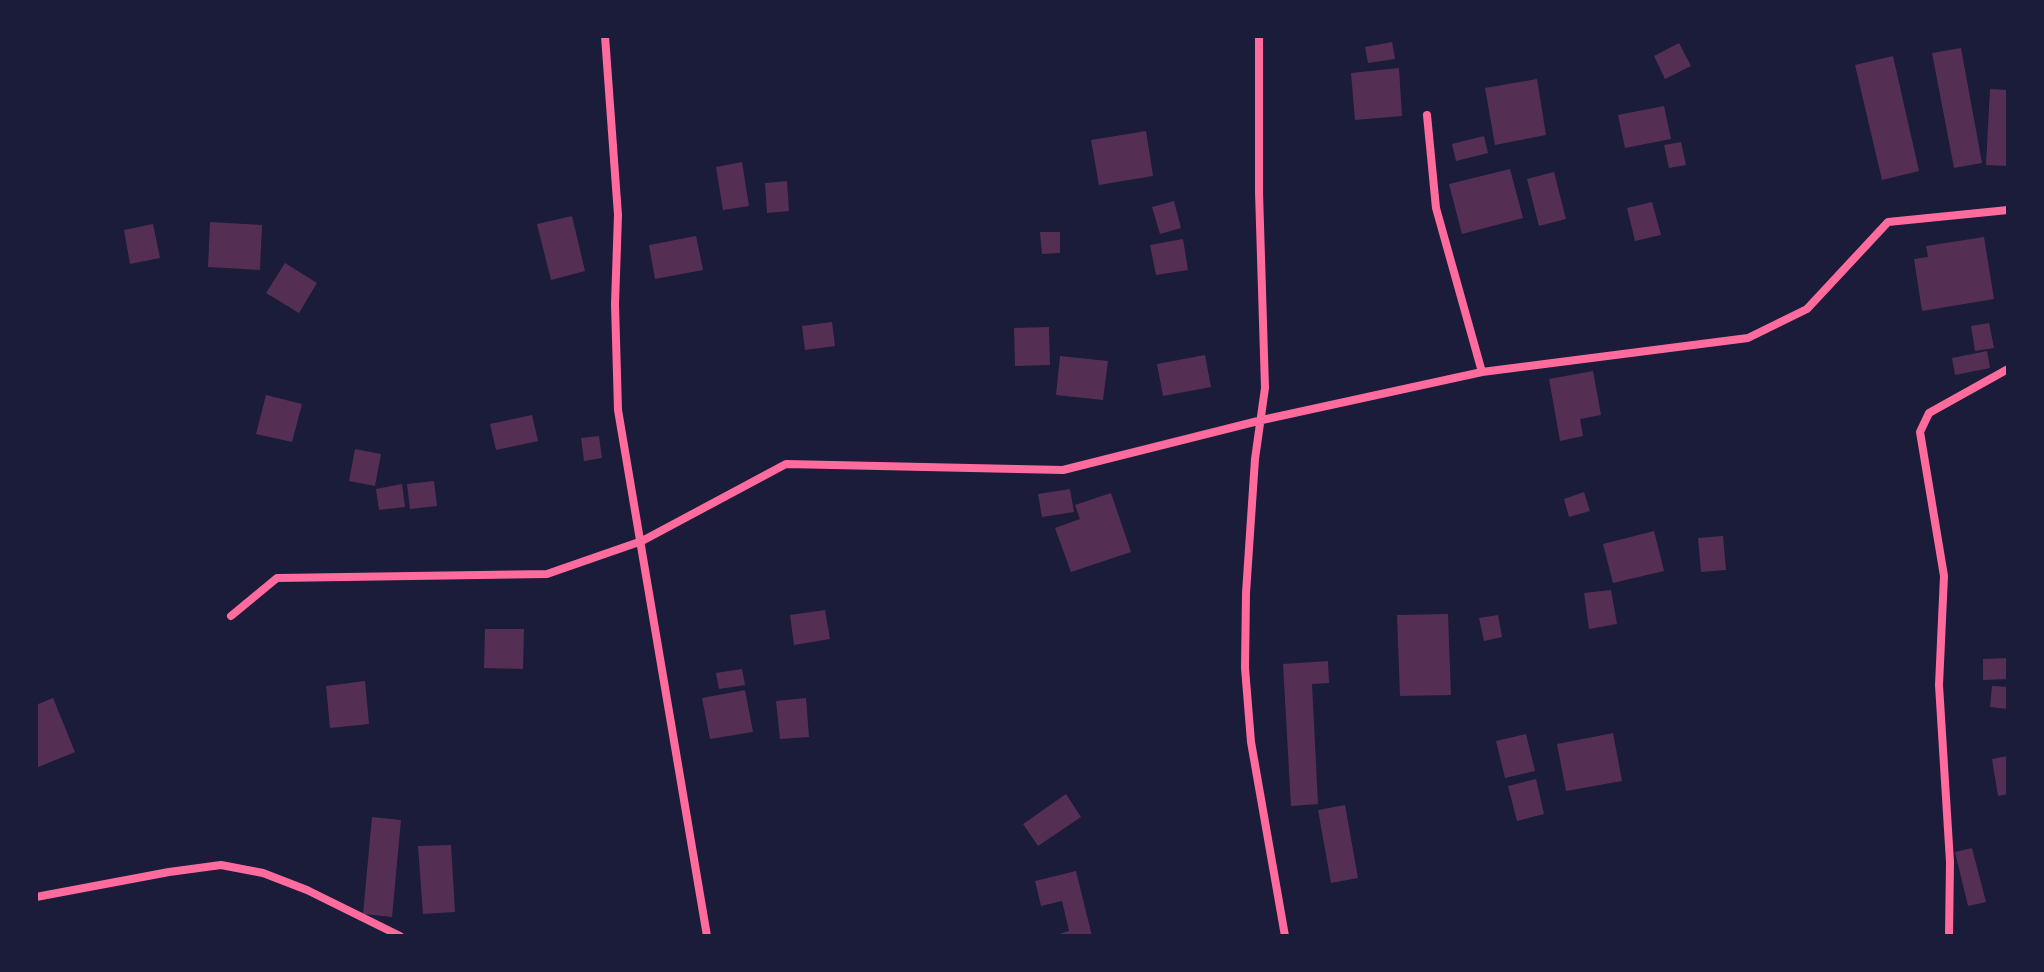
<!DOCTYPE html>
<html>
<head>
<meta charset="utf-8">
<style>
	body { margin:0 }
	#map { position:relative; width:2044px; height:972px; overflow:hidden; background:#1b1b3a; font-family:Manrope,sans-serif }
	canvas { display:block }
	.frame { position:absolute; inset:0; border:38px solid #1b1b3a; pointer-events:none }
</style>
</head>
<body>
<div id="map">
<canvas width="2044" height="972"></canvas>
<div class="frame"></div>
</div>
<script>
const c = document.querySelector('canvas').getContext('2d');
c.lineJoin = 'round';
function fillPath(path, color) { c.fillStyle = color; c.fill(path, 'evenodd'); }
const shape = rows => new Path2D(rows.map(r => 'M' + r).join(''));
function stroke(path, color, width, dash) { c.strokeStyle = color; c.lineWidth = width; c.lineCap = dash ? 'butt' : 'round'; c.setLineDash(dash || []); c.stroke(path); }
const building = shape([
	[1392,42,1395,59,1368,63,1365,47],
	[1679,43,1691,66,1665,79,1654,56],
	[1961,48,1982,163,1954,168,1932,53],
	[1893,56,1919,171,1882,180,1855,65],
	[1399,68,1402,116,1355,120,1351,73],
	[1537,79,1546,135,1495,145,1485,88],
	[1990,89,2008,90,2008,166,1986,165],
	[1664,106,1671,139,1625,148,1618,115],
	[1146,131,1153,176,1099,185,1091,140],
	[1484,136,1488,153,1456,161,1452,144],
	[1681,142,1686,165,1669,168,1664,145],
	[742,162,749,206,723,210,716,167],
	[1510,169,1523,218,1462,234,1449,184],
	[1554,172,1566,219,1539,226,1527,179],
	[787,181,789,211,767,213,765,183],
	[1174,201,1181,228,1160,234,1152,207],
	[1652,202,1661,235,1635,241,1627,208],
	[572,216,585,271,551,280,537,224],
	[210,222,262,225,260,270,208,267],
	[153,224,160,258,130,264,124,230],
	[1040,232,1060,232,1060,253,1042,254],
	[696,236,703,270,655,279,649,245],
	[1984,237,1994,299,1922,311,1914,259,1928,257,1926,246],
	[1183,239,1188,270,1156,275,1150,245],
	[285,263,317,283,299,313,266,293],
	[832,322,835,346,805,350,802,326],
	[1989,323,1994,348,1975,351,1971,326],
	[1049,327,1050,365,1015,366,1014,328],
	[1987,351,1990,368,1955,375,1952,358],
	[1205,355,1211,387,1163,396,1157,364],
	[1060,356,1108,361,1103,400,1056,395],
	[1593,371,1601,415,1580,419,1583,436,1560,441,1549,379],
	[266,395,302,404,292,442,256,434],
	[532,415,538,441,496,450,490,424],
	[599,436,602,458,584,461,581,438],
	[355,449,381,454,375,486,349,481],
	[434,481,437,506,410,509,407,484],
	[402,484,405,507,379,510,376,489],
	[1070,489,1074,512,1042,517,1038,494],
	[1584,492,1590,511,1569,517,1564,499],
	[1111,493,1131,552,1071,572,1055,528,1080,519,1075,505],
	[1654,531,1664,571,1613,583,1603,544],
	[1723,536,1726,570,1701,572,1698,538],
	[1611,590,1617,624,1589,629,1584,593],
	[825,610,830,639,794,645,790,615],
	[1448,614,1451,695,1400,696,1397,615],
	[1498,615,1502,637,1484,641,1479,618],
	[485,629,524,629,523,669,484,668],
	[2008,658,2008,679,1983,680,1983,659],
	[1328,661,1329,683,1312,684,1318,804,1291,806,1283,664],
	[742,669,745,685,719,689,716,673],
	[365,681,369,724,330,728,326,686],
	[1992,686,2008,687,2008,709,1990,707],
	[745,690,753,732,710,739,702,698],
	[53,698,75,752,36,768,36,705],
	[806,698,809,737,780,739,776,701],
	[1613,733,1622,781,1566,791,1557,744],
	[1526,734,1535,771,1505,778,1496,741],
	[2008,756,2008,794,1998,796,1992,759],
	[1536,779,1544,814,1517,821,1508,786],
	[1066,794,1081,817,1038,846,1023,824],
	[1345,805,1358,878,1331,883,1318,810],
	[372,817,401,820,392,917,363,914],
	[451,845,455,912,423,914,418,846],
	[1972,848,1986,902,1968,906,1955,852],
	[1076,871,1092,936,1053,936,1069,931,1062,901,1041,906,1035,881]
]);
const minor = shape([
	[605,36,618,215,615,304,618,410,707,936],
	[1259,36,1259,192,1265,388,1255,459,1246,593,1245,668,1251,742,1285,936],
	[1427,115,1436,208,1482,372],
	[231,616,277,578,547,574,642,541,786,464,1063,470,1262,420,1482,372,1748,338,1807,309,1888,222,2008,210],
	[36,897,169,872,221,865,263,873,307,890,400,936],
	[1949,936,1950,862,1939,685,1944,576,1920,432,1929,413,2008,369]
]);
fillPath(building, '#542f53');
stroke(minor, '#ff6b9d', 8);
</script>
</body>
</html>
